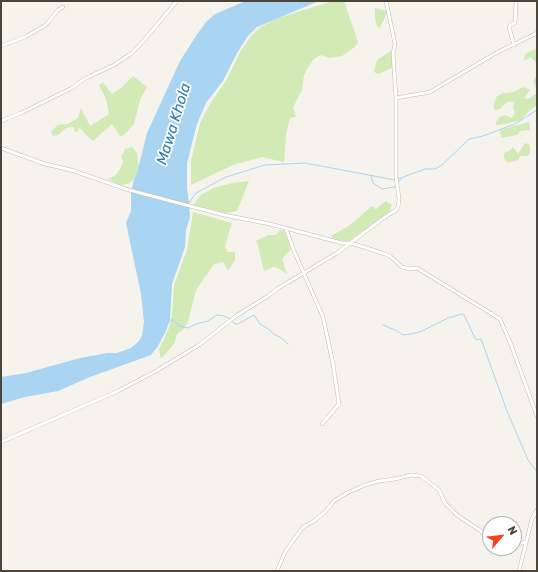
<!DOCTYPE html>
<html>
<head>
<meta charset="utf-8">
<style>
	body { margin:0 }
	#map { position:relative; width:538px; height:572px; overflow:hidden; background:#f6f3ec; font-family:Rubik,sans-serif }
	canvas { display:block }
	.frame { position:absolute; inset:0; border:2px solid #4b4439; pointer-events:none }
	.north { position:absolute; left:482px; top:516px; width:40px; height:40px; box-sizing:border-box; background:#fff; border:1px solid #b7b4b0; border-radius:50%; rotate:62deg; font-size:11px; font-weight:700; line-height:16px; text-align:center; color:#4b4439 }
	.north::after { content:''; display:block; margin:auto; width:14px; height:18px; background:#fc3f1d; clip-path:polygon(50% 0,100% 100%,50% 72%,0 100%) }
</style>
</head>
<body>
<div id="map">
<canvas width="538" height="572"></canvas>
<div class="frame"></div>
<div class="north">N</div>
</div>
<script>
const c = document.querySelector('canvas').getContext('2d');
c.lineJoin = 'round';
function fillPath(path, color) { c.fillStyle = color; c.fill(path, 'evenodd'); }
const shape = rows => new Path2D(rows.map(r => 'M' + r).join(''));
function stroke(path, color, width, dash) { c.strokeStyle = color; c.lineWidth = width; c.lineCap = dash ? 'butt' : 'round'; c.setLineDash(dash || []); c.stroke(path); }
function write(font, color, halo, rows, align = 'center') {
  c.font = font + ' Rubik,sans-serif'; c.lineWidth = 3.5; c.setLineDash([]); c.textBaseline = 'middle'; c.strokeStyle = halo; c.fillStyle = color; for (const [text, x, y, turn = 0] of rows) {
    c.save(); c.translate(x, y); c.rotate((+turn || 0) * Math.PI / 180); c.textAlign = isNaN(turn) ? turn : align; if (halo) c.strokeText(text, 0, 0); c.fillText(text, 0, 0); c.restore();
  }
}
const green = shape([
	[333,1,344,1,358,42,355,47,342,56,330,58,321,55,314,59,308,67,304,75,302,90,293,107,296,117,290,118,286,135,284,162,262,157,233,165,191,185,191,161,200,123,211,102,226,81,240,52,251,36,261,27,275,19],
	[375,8,388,11,380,28,377,27,375,17],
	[536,49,537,65,535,61,530,57,526,60,524,60,525,54],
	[391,51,393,54,394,67,378,74,374,72,377,60],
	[537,75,537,105,529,111,521,120,506,124,496,125,496,122,500,117,505,115,512,118,515,112,513,109,514,102,507,102,500,109,494,110,494,103,497,96,504,93,514,92,523,87,530,90,524,98,528,99,537,93,535,84,533,81],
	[133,76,147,87,140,100,134,124,124,135,120,136,112,124,93,141,87,136,83,131,79,128,78,132,75,132,73,127,66,128,58,135,53,136,51,131,58,125,68,124,78,118,81,108,90,126,109,114,106,99,99,85,103,82,112,94,122,87],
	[529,122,530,130,520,131,517,135,501,138,500,130],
	[525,143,530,145,530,153,527,156,520,156,518,160,507,163,504,158,504,153,509,151,513,147,518,154],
	[132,147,137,153,139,168,134,179,128,184,120,185,108,179,116,175,121,167,123,162,121,155,123,154,125,149],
	[249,181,237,211,226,213,193,205,201,195,213,188,233,183],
	[386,201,392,205,389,212,348,242,334,239,331,236,350,225,372,206,376,209],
	[193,212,232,223,225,246,228,252,235,252,235,260,228,271,223,262,214,264,196,290,188,322,184,329,177,334,174,344,161,359,159,349,169,328,172,316,174,285,187,250],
	[280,230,284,231,291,249,282,259,287,274,278,268,273,267,264,271,258,246,256,241,268,235,276,235]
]);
const water = shape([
	[246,1,319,1,257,27,248,36,237,53,223,81,206,103,197,124,187,163,187,188,189,203,190,217,186,230,185,247,172,284,170,320,165,333,158,346,151,355,90,377,58,391,25,397,1,404,1,377,26,373,80,358,107,353,117,353,131,348,138,342,142,336,144,322,141,294,126,223,131,211,131,193,134,179,137,173,147,133,180,61,196,36,206,22,215,14]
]);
const stream = shape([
	[371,176,373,183,382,189,394,187,395,186],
	[398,179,425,169,435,169,442,165,469,139,483,136,515,124,537,110],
	[398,183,402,178],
	[189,203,196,193,226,177,265,165,305,163,395,180],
	[170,320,173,320,179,326,188,328,196,324,208,321,217,315,224,316,230,319],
	[232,321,235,324,238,324,254,315,260,324,267,328,275,335,280,337,288,344],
	[383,325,397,331,403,335,411,334,422,331,448,318,462,314,464,315,475,338,476,340,481,339,507,411,528,460,537,472]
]);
const minor = shape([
	[514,45,509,27,510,25,515,23,516,1],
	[1,46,25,37,41,28,46,25,58,10,63,7],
	[396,98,430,92,496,53,537,33],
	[1,121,21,113,72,88,84,79,114,65,132,53,146,38,177,1],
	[1,148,45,164,71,170,129,190,224,215,270,224,342,243,351,243,385,254,390,256,402,267,410,269,417,268,500,319,510,342,537,416],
	[286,229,294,251,323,317,333,364,339,404,322,424],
	[1,442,118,391,156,371,199,345,236,316,268,296,277,289,337,253,385,217,396,210,398,207,399,199,396,176,396,98,393,54,395,44,386,1],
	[514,545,526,542],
	[494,548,495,548],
	[277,571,285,552,303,527,314,521,325,512,334,501,347,493,365,485,379,481,395,479,411,475,421,476,439,490,445,503,458,516,481,531,490,543],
	[519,571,532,519,537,510]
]);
const waterNames = [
	["Mawa Khola",174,124,-73]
];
fillPath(green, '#d2eab5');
fillPath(water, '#a9d4f2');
stroke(stream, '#a9d4f2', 1);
stroke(minor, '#c2bbae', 4);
stroke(minor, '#fff', 3);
write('italic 15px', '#2e7ab2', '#fff', waterNames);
</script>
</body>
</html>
